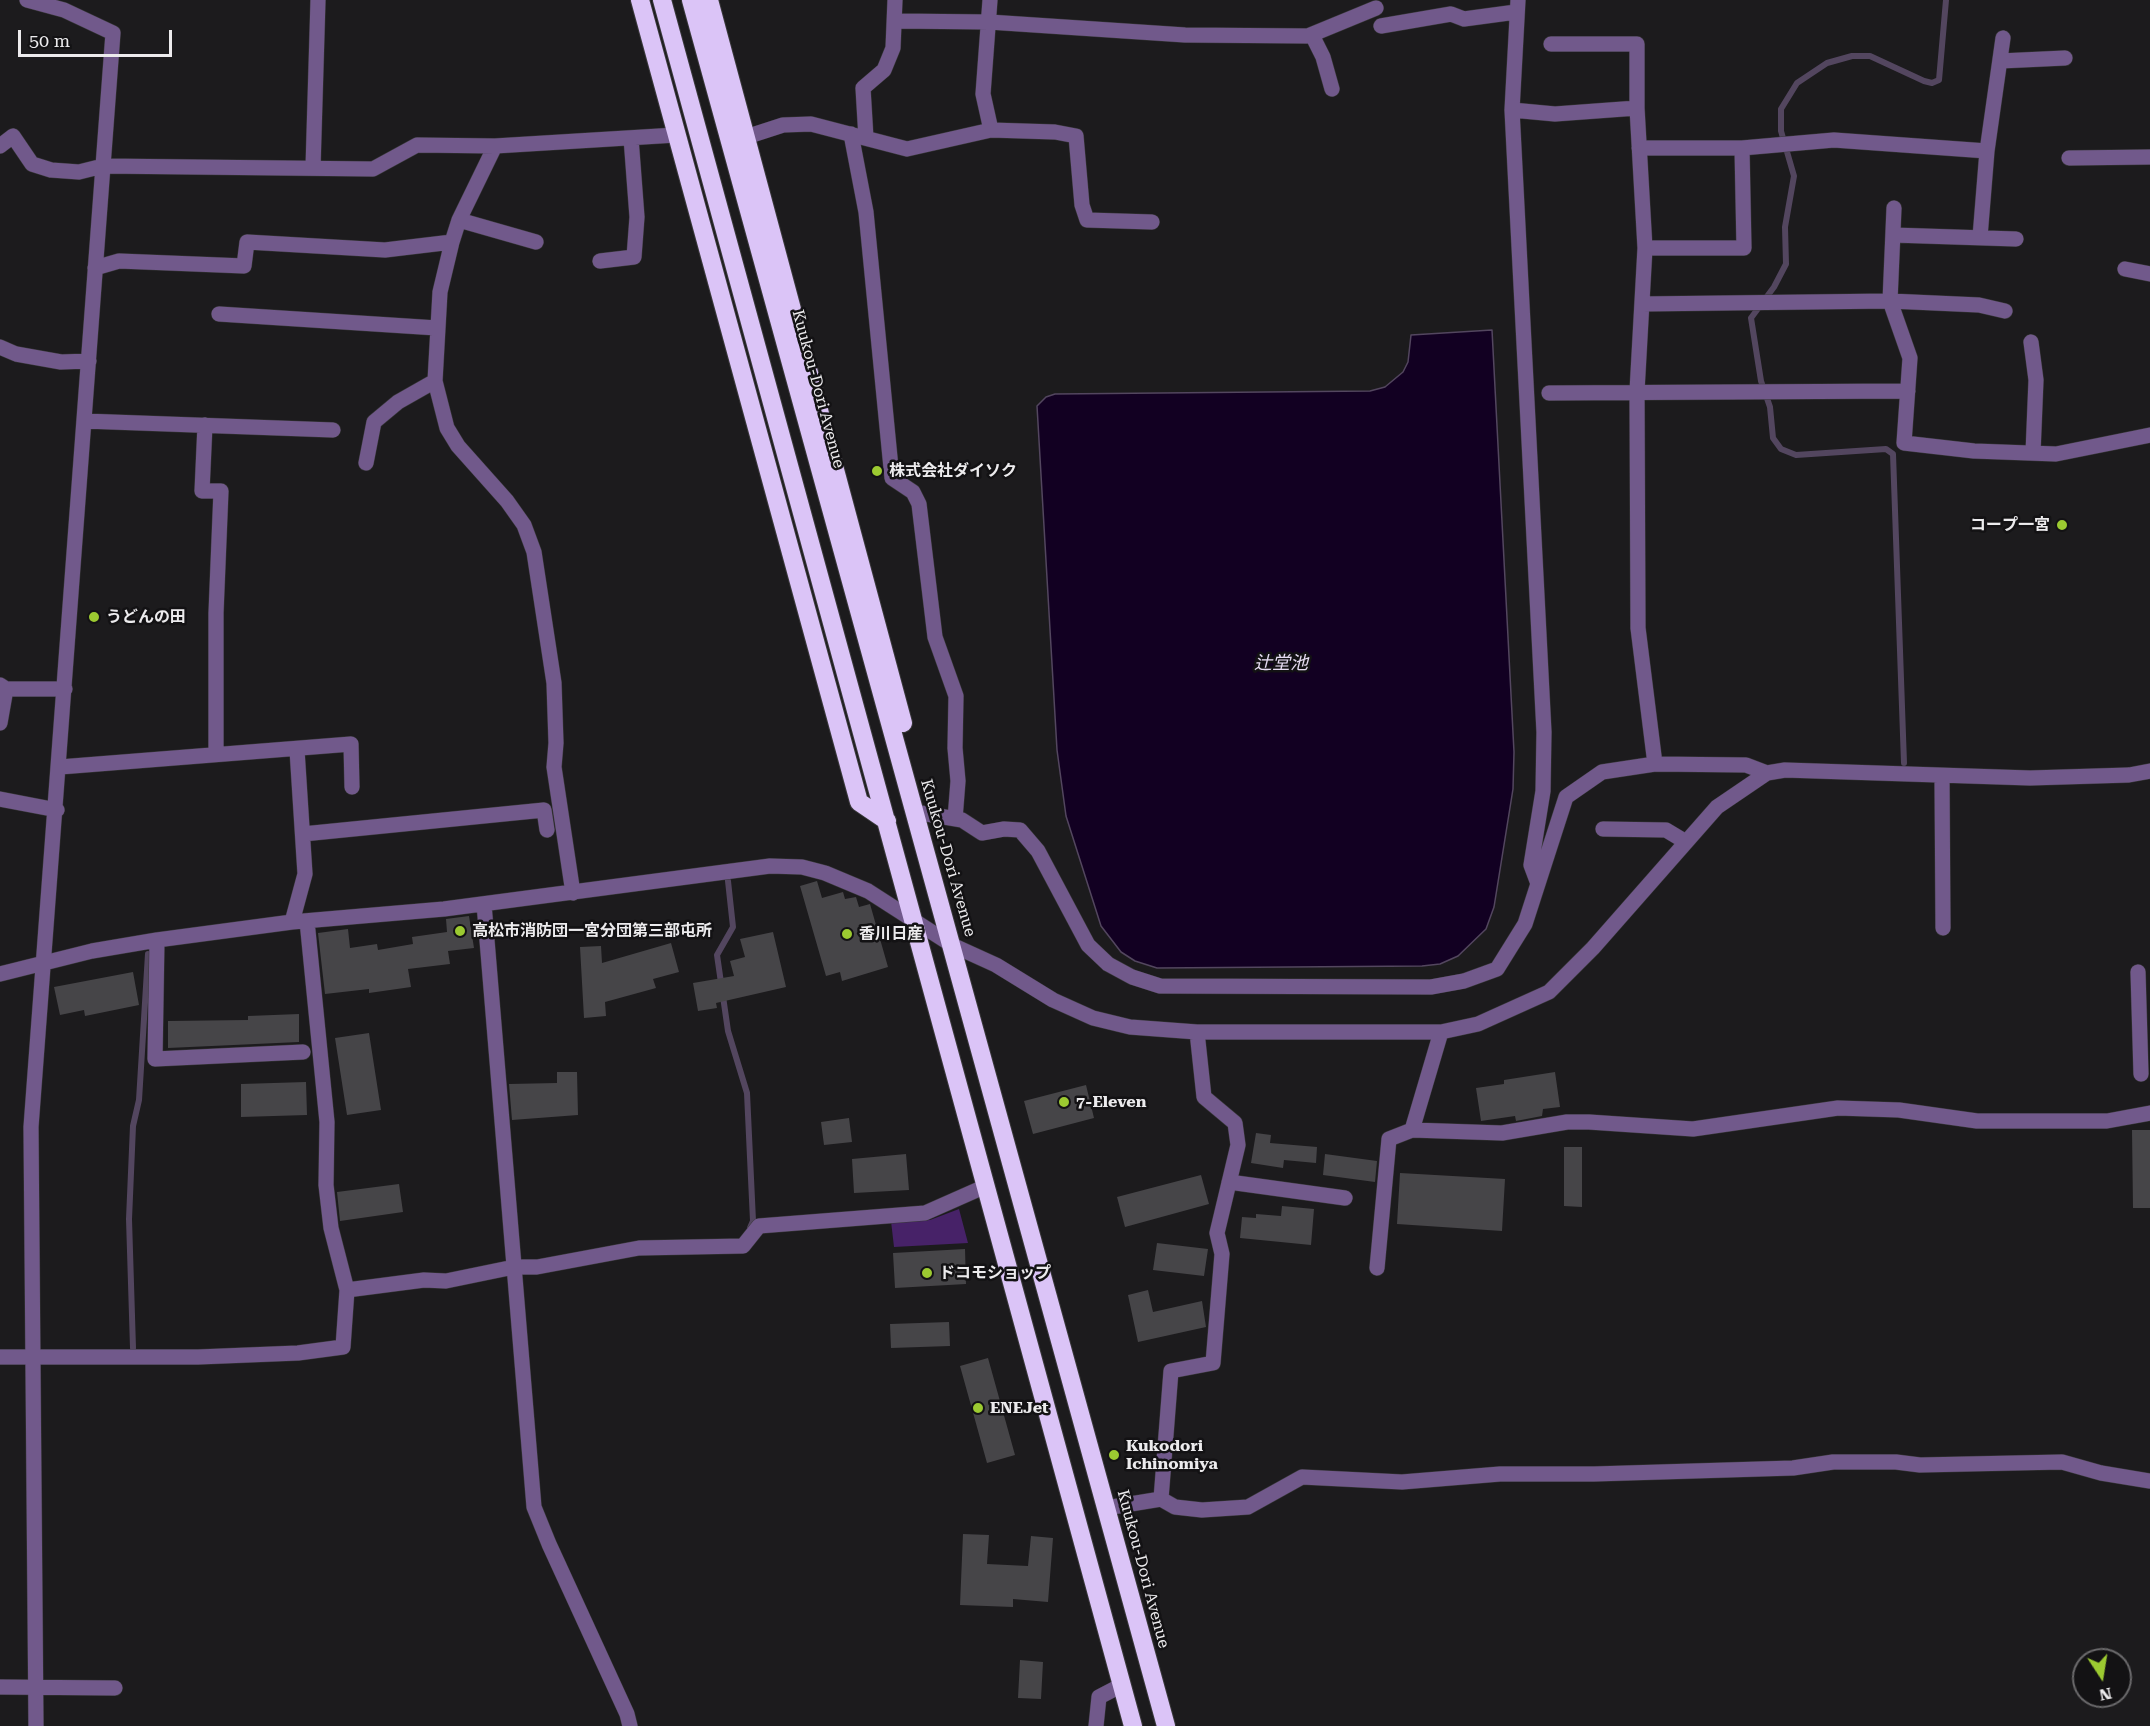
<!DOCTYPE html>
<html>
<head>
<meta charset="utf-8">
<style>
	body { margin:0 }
	#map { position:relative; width:2150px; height:1726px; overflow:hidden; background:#1c1b1d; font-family:"Roboto Serif",serif }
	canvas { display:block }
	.north { position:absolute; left:2072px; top:1648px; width:60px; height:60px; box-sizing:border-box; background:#131214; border:2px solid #6a696b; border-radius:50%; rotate:168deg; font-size:16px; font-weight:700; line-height:24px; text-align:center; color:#ecebed }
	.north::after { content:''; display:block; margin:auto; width:21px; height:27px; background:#9cca31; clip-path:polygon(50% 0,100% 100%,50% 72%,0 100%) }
	.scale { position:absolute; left:18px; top:30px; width:154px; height:27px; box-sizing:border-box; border:3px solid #ecebed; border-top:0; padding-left:8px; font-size:18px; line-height:21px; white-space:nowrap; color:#ecebed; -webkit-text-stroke:4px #131214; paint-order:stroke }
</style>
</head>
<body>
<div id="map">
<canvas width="2150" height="1726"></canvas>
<div class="north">N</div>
<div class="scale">50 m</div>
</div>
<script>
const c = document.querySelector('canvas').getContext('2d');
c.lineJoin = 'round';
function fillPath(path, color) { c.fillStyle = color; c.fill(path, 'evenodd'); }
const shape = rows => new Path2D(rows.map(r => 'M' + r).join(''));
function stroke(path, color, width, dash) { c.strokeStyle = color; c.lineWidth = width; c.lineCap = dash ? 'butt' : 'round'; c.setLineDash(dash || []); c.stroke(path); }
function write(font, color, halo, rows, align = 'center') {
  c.font = font + ' "Roboto Serif","Noto Sans JP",serif'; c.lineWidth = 5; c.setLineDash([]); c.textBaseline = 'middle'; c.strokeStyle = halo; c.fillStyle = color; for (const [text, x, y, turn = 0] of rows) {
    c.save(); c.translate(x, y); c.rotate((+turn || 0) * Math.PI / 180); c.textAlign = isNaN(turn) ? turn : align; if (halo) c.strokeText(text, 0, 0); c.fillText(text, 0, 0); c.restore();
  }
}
const green = shape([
	[959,1209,968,1243,894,1247,891,1221,930,1220]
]);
const water = shape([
	[1492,330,1514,752,1513,789,1494,907,1486,929,1458,956,1440,964,1422,966,1157,968,1135,961,1121,952,1101,926,1066,816,1057,750,1037,406,1046,397,1055,394,1370,391,1385,387,1403,372,1408,362,1411,335,1492,330]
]);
const stream = shape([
	[1904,763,1893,454,1886,449,1796,455,1781,449,1773,438,1770,407,1761,381,1751,318,1774,287,1786,264,1785,227,1794,176,1781,131,1781,109,1797,83,1827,63,1852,56,1870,56,1924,81,1932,83,1939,80,1946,0],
	[728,881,733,927,717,955,728,1031,747,1093,753,1221,750,1228],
	[133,1348,129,1219,133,1126,139,1100,148,954]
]);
const building = shape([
	[817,881,822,898,843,892,845,899,856,897,859,907,870,904,888,967,842,981,840,972,826,976,800,886],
	[469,916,474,948,448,951,450,964,408,969,411,987,369,993,369,989,325,994,318,933,348,929,350,948,377,944,378,950,413,944,412,937,447,932,446,919],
	[773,932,786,987,716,1003,717,1008,698,1011,693,983,734,976,730,961,745,957,740,939],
	[671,943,679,972,653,979,656,988,605,1002,606,1016,584,1018,580,947,601,946,602,963],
	[133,972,139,1005,85,1016,84,1010,60,1015,54,987],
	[299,1014,299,1042,168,1048,168,1021,248,1020,248,1016],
	[369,1033,381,1110,347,1115,335,1038],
	[557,1072,577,1072,578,1115,512,1120,509,1084,557,1083],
	[1555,1072,1560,1107,1543,1109,1542,1116,1516,1121,1515,1116,1481,1121,1476,1088,1504,1084,1504,1080],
	[306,1082,307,1115,241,1117,241,1084],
	[1086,1085,1094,1118,1033,1134,1024,1101],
	[849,1118,852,1142,824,1145,821,1122],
	[2132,1130,2150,1130,2150,1208,2133,1208],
	[1256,1133,1271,1135,1270,1143,1317,1147,1316,1163,1284,1160,1283,1168,1251,1163],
	[1564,1147,1582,1147,1582,1207,1564,1206],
	[906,1154,909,1190,854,1193,852,1159],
	[1325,1154,1377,1161,1375,1182,1323,1175],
	[1400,1173,1505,1179,1502,1231,1397,1224],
	[1201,1175,1209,1204,1125,1227,1117,1197],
	[399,1184,403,1212,340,1221,337,1192],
	[1282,1206,1314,1209,1311,1245,1240,1238,1242,1217,1256,1218,1256,1214,1281,1216],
	[1157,1243,1208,1249,1204,1276,1153,1270],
	[965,1249,966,1284,895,1288,893,1253],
	[1148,1290,1153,1312,1202,1301,1206,1327,1138,1342,1128,1295],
	[949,1322,950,1346,891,1348,890,1324],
	[988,1358,1015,1455,987,1463,960,1366],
	[963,1534,989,1535,987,1564,1028,1566,1031,1536,1053,1538,1048,1602,1013,1599,1013,1607,960,1605],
	[1020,1660,1043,1662,1041,1699,1018,1698]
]);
const minor = shape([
	[990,0,983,94,991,130],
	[1518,0,1512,110,1544,732,1543,791,1531,865,1537,881],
	[896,21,989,22,1185,35,1308,36,1376,8],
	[1381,26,1451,14,1464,19,1516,12],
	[1312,35,1323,57,1332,89],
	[1551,44,1637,44,1637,108,1645,248,1637,391,1638,628,1655,764],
	[2000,61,2065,58],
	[1512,110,1555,114,1637,108],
	[851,134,866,212,892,478,913,492,919,504,935,637,956,696,955,748,958,781,955,819],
	[746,137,783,125,811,124,907,149,991,130,1055,132,1076,136,1082,205,1087,220,1152,222],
	[866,138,863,88,884,70,893,48,895,0],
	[0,146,13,136,32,164,51,170,79,172,103,166,113,33,64,10,27,0],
	[495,146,459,220,452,242,440,292,435,381,447,428,458,446,507,501,524,525,534,552,554,683,556,743,554,767,573,893],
	[1639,148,1742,148,1834,140,1987,151],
	[2069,158,2150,157],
	[313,168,318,0],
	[1894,208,1890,301,1910,358,1904,443,1974,451,2056,454,2150,435],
	[459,220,536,242],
	[1893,235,2016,239],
	[1980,237,1987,151,2003,38],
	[1645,248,1744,248,1742,148],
	[600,261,634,257,637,217,631,138],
	[95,268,119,261,244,266,247,242,385,250,452,242],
	[2125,269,2150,274],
	[1642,304,1890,301,1979,305,2005,311],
	[219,314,437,328],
	[2031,342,2036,380,2033,453],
	[0,347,16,354,61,362,89,361],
	[1549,393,1908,391],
	[84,421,333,430],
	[205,425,202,491,221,491,216,613,216,754],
	[366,463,374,422,398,402,435,381],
	[0,685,6,689,0,723],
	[6,689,65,689],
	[60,767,351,744,352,787],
	[1942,777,1943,928],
	[0,799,57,810],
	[915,812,962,820,982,833,1004,829,1020,830,1038,851,1088,945,1108,964,1132,977,1160,986,1431,987,1464,981,1497,969,1525,924,1566,797,1602,772,1655,764,1746,765,1767,773],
	[1603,829,1666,830,1686,842],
	[303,834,544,810,547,830],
	[484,904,534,1507,549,1544,627,1714,630,1726],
	[292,922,305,874,297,750],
	[157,940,155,1059,303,1052],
	[2138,972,2141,1074],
	[0,974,92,951,157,940,292,922,444,909,770,866,802,867,825,873,868,891,952,945,996,965,1053,1000,1093,1018,1130,1027,1197,1032,1441,1032,1478,1024,1549,992,1593,948,1717,807,1767,773,1785,770,2030,778,2129,775,2150,771],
	[1412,1130,1441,1032],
	[1229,1182,1345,1198],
	[1377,1268,1389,1139,1412,1130,1502,1133,1567,1122,1589,1122,1693,1129,1838,1108,1899,1110,1977,1121,2107,1121,2150,1113],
	[347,1290,424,1280,446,1281,514,1267,537,1267,639,1248,743,1246,759,1226,925,1213,986,1186],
	[0,1357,198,1357,298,1353,343,1347,347,1290,331,1228,326,1185,327,1122,307,921],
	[1161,1499,1175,1507,1202,1510,1248,1507,1302,1477,1402,1482,1500,1474,1594,1474,1793,1468,1833,1462,1896,1462,1920,1465,2062,1462,2101,1473,2150,1481],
	[1106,1508,1161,1499,1171,1371,1213,1363,1222,1254,1217,1233,1238,1145,1235,1123,1204,1097,1197,1032],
	[0,1687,115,1688],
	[36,1726,31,1127,103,166,373,169,417,145,495,146,676,135],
	[1096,1726,1099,1697,1122,1685]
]);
const highway = shape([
	[640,0,859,802,887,821],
	[662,0,1133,1726],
	[691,0,1166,1726],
	[709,0,903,723]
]);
const markers = [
	[877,471,6,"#9cca31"],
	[2062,525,6,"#9cca31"],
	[94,617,6,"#9cca31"],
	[460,931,6,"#9cca31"],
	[847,934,6,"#9cca31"],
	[1064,1102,6,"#9cca31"],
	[927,1273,6,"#9cca31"],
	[978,1408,6,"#9cca31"],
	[1114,1455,6,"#9cca31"]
];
const streetNames = [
	["Kuukou-Dori Avenue",818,389,75],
	["Kuukou-Dori Avenue",948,858,74],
	["Kuukou-Dori Avenue",1143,1569,75]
];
const poiNames = [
	["株式会社ダイソク",889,471],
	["コープ一宮",2050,525,"right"],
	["うどんの田",106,617],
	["高松市消防団一宮分団第三部屯所",472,931],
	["香川日産",859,934],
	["7-Eleven",1076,1102],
	["ドコモショップ",939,1273],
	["ENEJet",990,1408],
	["Kukodori",1126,1446],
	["Ichinomiya",1126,1464]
];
const waterNames = [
	["辻堂池",1281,664]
];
fillPath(green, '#472268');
fillPath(water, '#120022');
stroke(water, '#53465f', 1.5);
stroke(stream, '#53465f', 6);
fillPath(building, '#464548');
stroke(minor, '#39383a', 16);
stroke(highway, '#39383a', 20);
stroke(minor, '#71598b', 15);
stroke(highway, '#dbc4f7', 18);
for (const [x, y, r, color] of markers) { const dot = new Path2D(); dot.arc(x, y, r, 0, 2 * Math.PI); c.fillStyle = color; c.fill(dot); stroke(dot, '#131214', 2); }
write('16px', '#ecebed', '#131214', streetNames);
write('bold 16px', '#ecebed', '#131214', poiNames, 'left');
write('italic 18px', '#e6dcf2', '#131214', waterNames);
</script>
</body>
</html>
